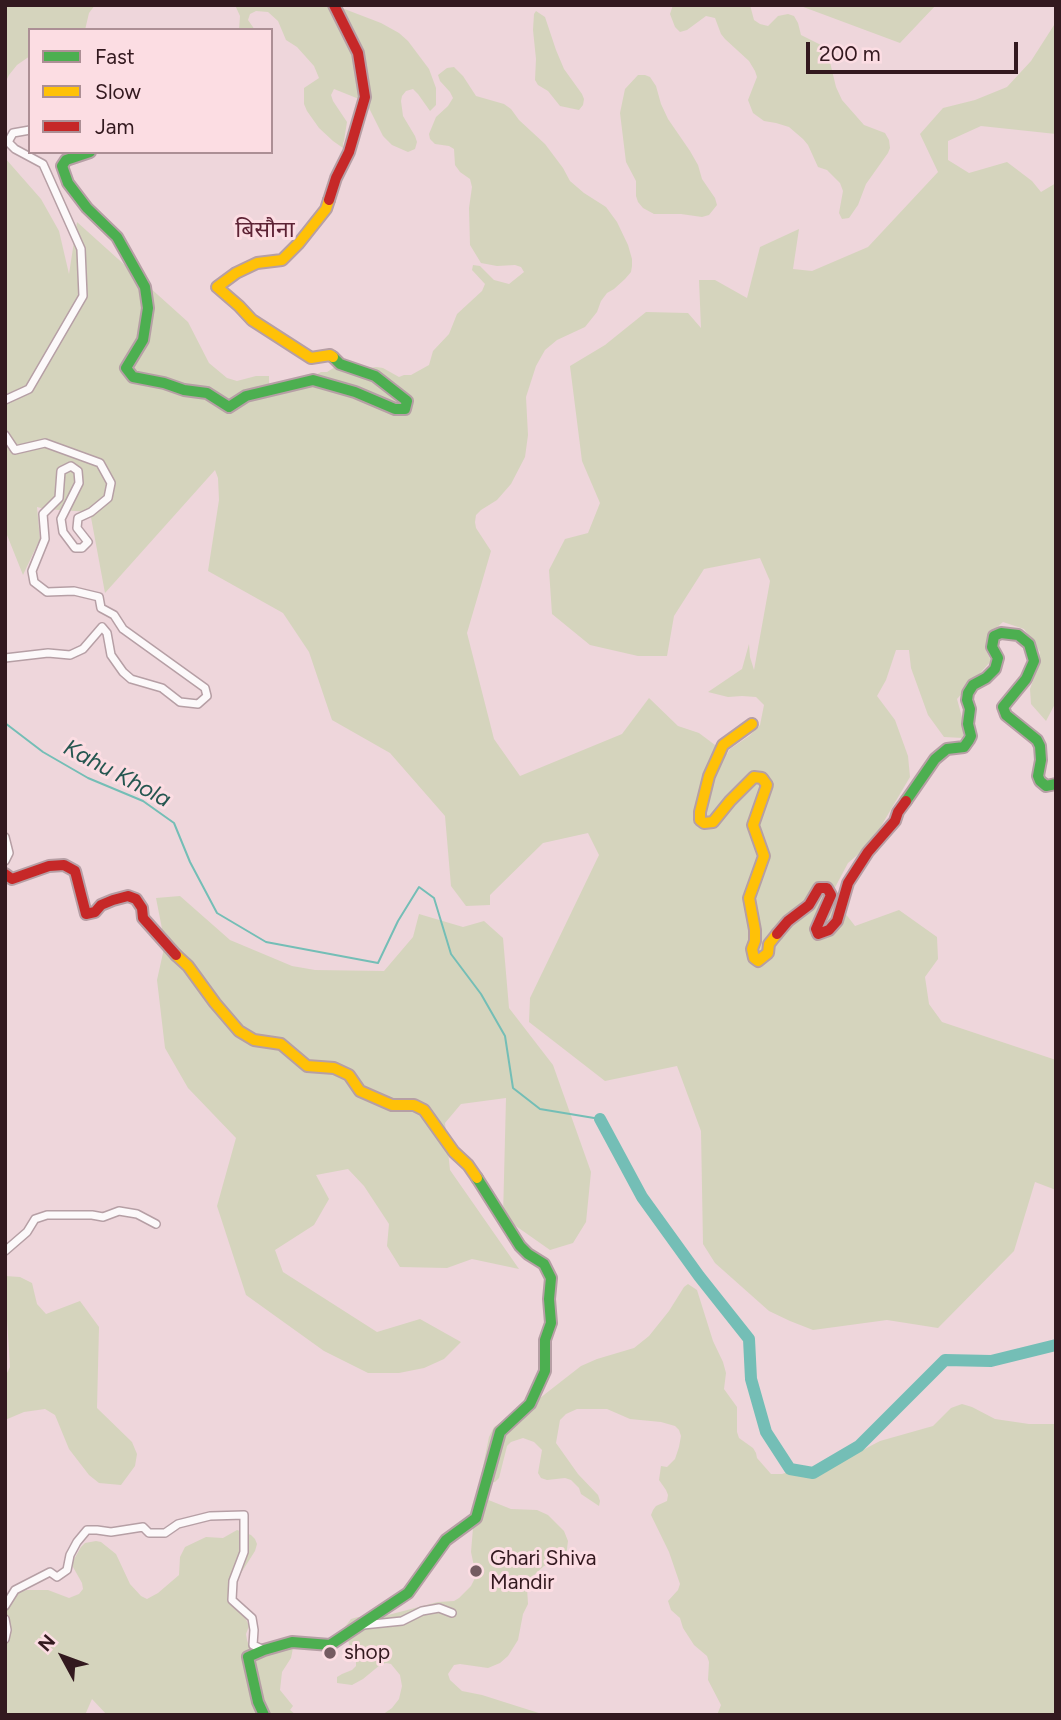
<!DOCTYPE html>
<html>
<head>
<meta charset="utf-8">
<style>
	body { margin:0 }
	#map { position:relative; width:1061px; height:1720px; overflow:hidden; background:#eed6db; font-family:Figtree,sans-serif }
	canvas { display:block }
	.frame { position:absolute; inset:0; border:7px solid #33191f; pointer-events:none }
	.legend { position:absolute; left:28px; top:28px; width:245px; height:126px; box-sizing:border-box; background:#fcdde3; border:2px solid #ac8f95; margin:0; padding:9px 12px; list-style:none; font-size:21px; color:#33191f }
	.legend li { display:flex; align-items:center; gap:14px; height:35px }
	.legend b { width:35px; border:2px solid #ac8f95 }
	.north { position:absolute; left:28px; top:1622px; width:70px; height:70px; -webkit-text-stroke:5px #fcdde3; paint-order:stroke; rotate:311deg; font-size:19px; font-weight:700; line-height:28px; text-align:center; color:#33191f }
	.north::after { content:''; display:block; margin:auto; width:24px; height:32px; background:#33191f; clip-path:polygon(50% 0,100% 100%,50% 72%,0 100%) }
	.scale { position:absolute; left:806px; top:42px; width:212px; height:32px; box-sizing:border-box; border:4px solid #33191f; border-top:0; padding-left:9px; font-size:21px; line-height:24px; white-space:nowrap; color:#33191f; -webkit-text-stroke:5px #fcdde3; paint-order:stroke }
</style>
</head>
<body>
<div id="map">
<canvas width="1061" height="1720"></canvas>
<div class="frame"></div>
<ul class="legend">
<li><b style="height:9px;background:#4caf50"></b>Fast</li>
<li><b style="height:9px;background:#ffc107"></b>Slow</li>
<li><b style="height:9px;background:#c62828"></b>Jam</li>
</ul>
<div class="north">N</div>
<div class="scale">200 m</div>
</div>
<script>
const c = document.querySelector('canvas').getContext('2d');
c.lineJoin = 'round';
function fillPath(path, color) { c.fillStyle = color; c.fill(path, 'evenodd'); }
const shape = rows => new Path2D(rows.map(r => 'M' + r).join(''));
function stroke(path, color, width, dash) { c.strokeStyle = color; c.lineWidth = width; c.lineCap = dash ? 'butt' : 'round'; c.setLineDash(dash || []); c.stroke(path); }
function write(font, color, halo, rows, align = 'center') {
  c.font = font + ' Figtree,"Noto Sans Devanagari",sans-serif'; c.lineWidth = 6; c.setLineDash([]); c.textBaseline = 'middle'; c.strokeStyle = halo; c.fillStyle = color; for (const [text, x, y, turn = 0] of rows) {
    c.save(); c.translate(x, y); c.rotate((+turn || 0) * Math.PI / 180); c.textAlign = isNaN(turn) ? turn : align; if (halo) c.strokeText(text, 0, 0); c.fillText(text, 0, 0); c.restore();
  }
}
const green = shape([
	[5,5,95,5,89,13,85,30,30,30,30,56,17,65,9,75,5,83],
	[235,5,334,5,381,23,399,33,408,41,429,69,436,88,436,105,430,111,418,94,413,89,406,91,402,96,401,101,403,116,415,136,417,142,415,149,408,152,392,145,383,136,369,108,364,103,359,99,334,89,331,95,333,101,347,122,344,141,343,143,343,148,333,141,319,128,307,111,304,104,304,88,319,78,314,66,297,47,286,40,278,21,268,12,256,11,250,14,248,20,255,30,239,30,240,16],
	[673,5,750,5,754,20,760,24,768,26,778,16,788,14,794,16,798,23,801,35,821,45,829,58,836,87,842,100,864,125,885,133,889,140,890,148,888,153,866,184,858,205,849,218,842,219,839,213,843,191,840,183,827,170,818,167,808,145,803,139,789,127,776,123,764,121,753,113,748,100,757,77,755,71,749,61,725,39,721,34,715,18,706,16,687,30,680,32,675,27,670,14],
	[798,5,936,5,900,43],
	[536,11,545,17,556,50,564,69,582,94,584,99,583,105,579,110,560,106,548,91,538,85,535,80,536,59,533,30,534,14],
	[1056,22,1056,134,981,126,948,141,948,160,969,173,1007,162,1032,181,1041,192,1056,183,1056,702,1046,721,1031,704,1030,689,1037,669,1040,652,1024,629,1003,622,990,633,986,650,991,661,957,699,963,721,963,738,944,737,928,715,911,668,909,650,896,650,886,680,877,696,895,720,908,756,910,777,880,828,862,851,848,863,831,895,855,926,899,910,937,937,938,959,925,977,929,1004,942,1022,1056,1060,1056,1190,1035,1182,1014,1251,938,1328,887,1320,813,1330,790,1321,769,1311,715,1263,703,1244,701,1131,677,1066,605,1081,529,1022,530,998,599,855,588,833,543,843,490,895,490,905,466,906,451,886,445,816,390,753,332,720,309,652,283,613,208,571,219,500,218,478,215,470,105,593,90,512,45,509,37,507,40,539,23,575,5,530,5,158,41,199,59,231,69,274,77,222,188,322,209,363,227,378,237,381,256,376,269,376,269,388,310,378,321,372,327,372,340,364,365,373,369,368,376,367,383,368,399,377,404,375,411,375,429,365,433,351,449,334,457,314,482,291,485,284,472,270,473,265,480,266,494,280,509,284,524,272,521,267,515,265,497,266,481,263,470,245,469,208,472,187,470,179,460,172,455,165,454,149,449,146,435,144,430,139,429,134,436,117,448,106,453,98,450,92,440,81,438,75,447,68,454,67,463,76,476,96,504,104,511,109,519,120,545,144,563,168,570,181,584,193,606,207,617,222,628,245,632,259,632,266,631,272,625,279,614,289,607,293,601,301,597,312,585,327,557,340,545,350,536,366,526,397,528,435,525,457,511,484,497,500,481,510,476,515,475,522,476,528,491,551,467,633,494,739,520,776,622,734,649,698,678,726,699,733,727,754,730,749,749,736,760,725,764,705,756,697,742,696,728,697,708,692,742,669,749,644,750,657,754,670,770,581,760,558,704,569,674,616,667,656,638,656,590,645,552,614,549,570,565,539,588,533,600,503,582,461,570,366,605,345,646,312,688,313,701,328,699,280,715,280,747,298,760,247,799,229,793,269,812,271,868,247,938,172,920,134,943,108,975,100,1007,87,1031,61],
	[638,75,645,75,650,77,656,86,661,104,668,119,690,151,698,165,702,179,715,198,717,205,709,215,702,217,681,214,654,214,643,208,638,202,636,196,636,181,626,162,620,113,625,89],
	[180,896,230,940,292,966,315,970,384,971,413,937,419,914,463,927,484,921,503,938,509,1008,553,1065,591,1172,586,1222,573,1243,550,1250,503,1217,506,1098,461,1104,445,1123,450,1170,519,1269,472,1259,447,1268,400,1267,387,1246,389,1224,364,1186,348,1169,316,1175,329,1199,314,1225,275,1250,283,1272,377,1332,420,1319,461,1342,444,1359,424,1368,399,1373,368,1373,324,1351,246,1295,217,1206,236,1138,188,1088,165,1048,157,980,165,944,156,898],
	[5,1276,20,1277,32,1283,37,1304,46,1314,80,1301,99,1327,97,1408,132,1442,137,1454,135,1466,121,1485,99,1483,89,1475,69,1449,55,1415,45,1409,24,1412,5,1420,5,1377,10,1367,7,1319,5,1313],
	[688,1284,697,1290,713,1341,723,1362,726,1373,724,1389,737,1407,737,1432,739,1438,753,1448,756,1453,757,1458,771,1474,782,1474,797,1469,813,1469,838,1463,880,1441,933,1426,951,1408,962,1404,972,1407,995,1419,1029,1424,1056,1424,1056,1715,717,1715,721,1705,708,1680,709,1662,707,1656,694,1645,683,1628,680,1618,671,1610,668,1601,678,1590,680,1584,669,1552,651,1515,653,1510,656,1506,667,1501,668,1495,666,1490,659,1480,661,1466,667,1467,675,1459,679,1447,681,1436,679,1430,675,1426,661,1422,630,1419,607,1409,577,1409,566,1414,560,1420,556,1443,578,1474,598,1495,600,1501,599,1506,581,1494,579,1488,571,1480,565,1478,547,1480,541,1478,538,1473,542,1450,534,1442,523,1438,511,1442,507,1446,499,1478,495,1482,489,1483,483,1480,481,1476,489,1437,494,1427,540,1398,581,1366,597,1359,634,1348,649,1336,669,1311,684,1287],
	[486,1499,511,1509,537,1510,548,1515,564,1531,568,1541,566,1557,544,1566,533,1576,527,1588,528,1604,523,1614,518,1640,508,1656,500,1663,488,1668,460,1664,454,1665,448,1674,450,1680,462,1691,482,1695,545,1715,382,1715,392,1708,399,1699,402,1686,400,1675,391,1664,386,1663,380,1665,363,1679,352,1685,337,1683,337,1677,342,1674,352,1670,356,1666,356,1660,351,1650,344,1628,351,1619,358,1617,388,1615,438,1602,454,1601,459,1598,471,1586,476,1576,471,1552,475,1504],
	[237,1530,251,1535,255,1539,257,1544,255,1551,236,1581,233,1592,236,1607,244,1615,249,1626,246,1634,247,1640,249,1646,256,1650,288,1646,293,1648,291,1658,282,1672,280,1690,293,1706,290,1710,296,1715,107,1715,92,1699,85,1715,5,1715,5,1595,27,1590,48,1590,69,1598,79,1594,83,1589,82,1583,73,1567,73,1561,81,1547,85,1543,96,1541,101,1542,116,1554,130,1584,141,1596,147,1599,158,1593,179,1575,180,1557,185,1547,206,1537,223,1538]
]);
const stream = shape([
	[5,723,43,752,88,778,143,801,174,823,190,862,217,913,266,942,378,963,398,921,419,887,434,898,451,954,481,994,505,1036,513,1088,540,1109,600,1119]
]);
const river = shape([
	[600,1119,642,1197,699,1276,749,1339,751,1379,766,1432,790,1469,813,1473,859,1446,945,1360,991,1361,1056,1345]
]);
const street = shape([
	[5,400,29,389,83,296,81,249,43,164,15,149,8,142,13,133,30,130],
	[5,435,15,450,45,443,100,463,111,483,108,498,91,512,78,518,77,528,88,542,82,548,75,548,63,532,61,519,79,483,78,471,71,466,61,471,59,498,43,514,45,539,32,571,34,582,47,592,74,591,99,597,101,608,114,615,123,629,205,688,207,696,198,704,180,702,162,688,131,679,123,672,111,655,107,633,102,627,83,649,70,655,48,653,5,658],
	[5,837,9,853,5,861],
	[5,1251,27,1232,35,1219,47,1215,92,1215,103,1217,119,1211,137,1214,156,1224],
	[5,1606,15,1590,50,1572,57,1577,67,1570,70,1555,77,1542,87,1530,97,1530,111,1532,143,1527,149,1533,165,1533,178,1524,210,1516,244,1515,244,1552,233,1581,232,1600,252,1618,254,1630,253,1645,264,1650],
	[5,1619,7,1630,5,1639],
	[363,1625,402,1621,422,1611,439,1608,452,1613]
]);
const fast = shape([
	[90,152,66,160,62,166,68,183,87,208,117,237,145,287,148,308,143,340,126,368,133,377,164,383,184,390,207,393,229,407,246,396,313,380,355,392,395,409,405,409,407,401,375,376,340,364,333,357],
	[906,801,935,759,947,749,964,747,969,740,971,736,968,724,970,709,967,700,968,693,973,685,986,678,995,669,998,658,992,647,994,636,1001,633,1018,635,1029,644,1034,661,1026,679,1003,707,1006,715,1037,740,1040,746,1041,760,1038,776,1040,781,1046,786,1056,784],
	[264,1715,258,1702,248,1657,264,1650,292,1642,330,1645,408,1593,446,1540,476,1518,500,1432,530,1404,545,1371,545,1340,551,1323,549,1299,551,1278,544,1264,528,1254,520,1246,477,1178]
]);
const slow = shape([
	[329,200,326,209,299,243,282,260,257,263,236,273,217,287,239,306,252,320,311,358,330,355,333,357],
	[752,724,723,745,709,776,700,812,700,820,704,823,713,822,730,801,754,777,762,778,767,785,753,825,764,856,749,898,755,930,755,941,752,949,754,958,758,961,768,953,769,944,777,934],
	[176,955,188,966,215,1003,239,1031,254,1040,281,1044,307,1066,334,1068,349,1075,360,1091,392,1105,414,1105,424,1110,454,1152,468,1165,477,1178]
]);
const jam = shape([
	[329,200,336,178,349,152,365,97,358,53,334,5],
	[5,874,12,879,49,866,64,865,75,871,86,914,95,912,101,905,113,900,128,896,136,899,142,908,143,918,176,955],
	[777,934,788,921,809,905,819,888,827,888,831,895,816,929,818,934,829,930,837,921,848,883,868,852,895,821,898,812,906,801]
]);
const markers = [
	[476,1571,7,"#745b61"],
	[330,1653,7,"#745b61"]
];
const poiNames = [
	["Ghari Shiva",490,1559],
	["Mandir",490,1583],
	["shop",344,1653]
];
const neighbourhoodNames = [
	["बिसौना",265,230]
];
const waterNames = [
	["Kahu Khola",117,774,28]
];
fillPath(green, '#d5d4bd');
stroke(stream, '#74beb6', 2);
stroke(river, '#74beb6', 12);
stroke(street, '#b69fa5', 10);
stroke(fast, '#b69fa5', 14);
stroke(slow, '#b69fa5', 14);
stroke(jam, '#b69fa5', 14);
stroke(street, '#fcf9fa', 7);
stroke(fast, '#4caf50', 10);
stroke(slow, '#ffc107', 10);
stroke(jam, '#c62828', 10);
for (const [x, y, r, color] of markers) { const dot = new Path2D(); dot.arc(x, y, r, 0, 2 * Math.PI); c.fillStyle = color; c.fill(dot); stroke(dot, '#fcdde3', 2.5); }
write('21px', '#33191f', '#fcdde3', poiNames, 'left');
write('23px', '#5d2234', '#fcdde3', neighbourhoodNames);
write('italic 23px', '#255650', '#fcdde3', waterNames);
</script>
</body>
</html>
